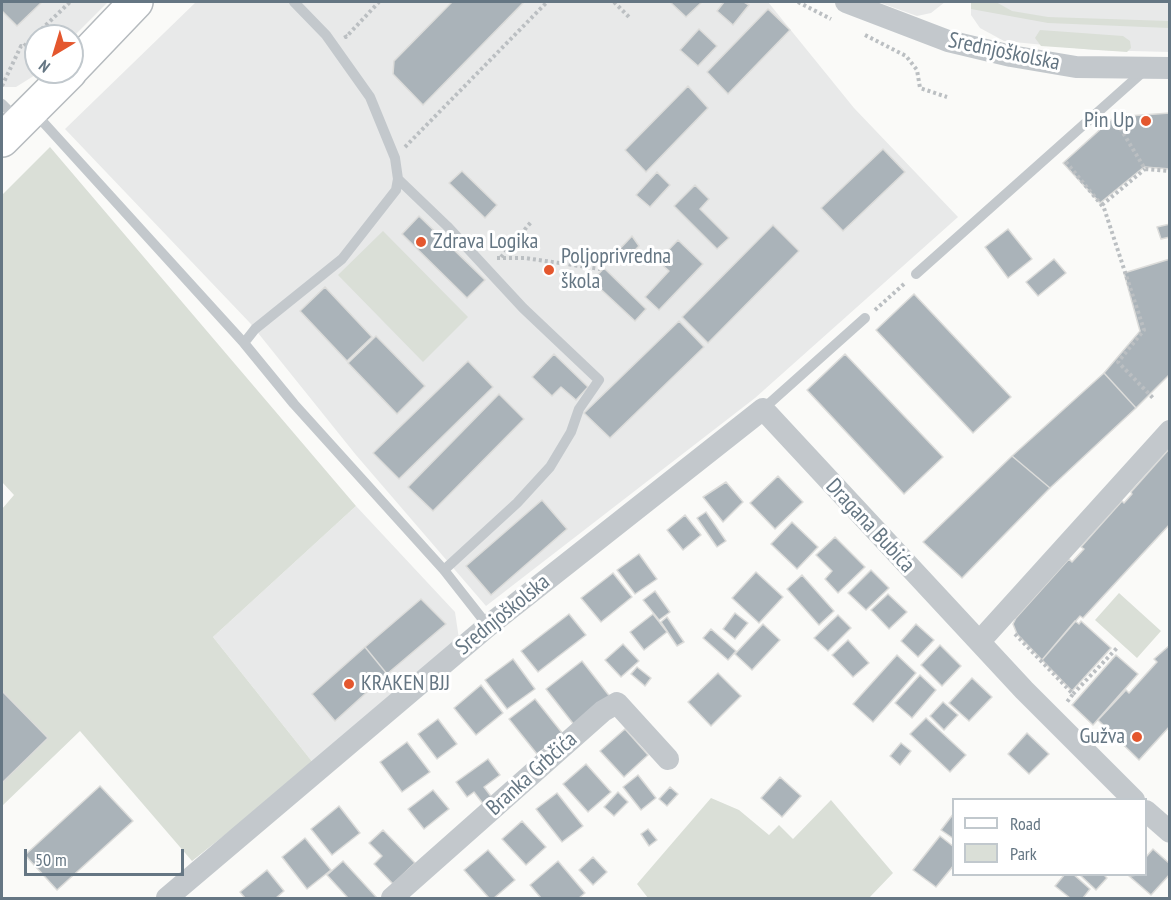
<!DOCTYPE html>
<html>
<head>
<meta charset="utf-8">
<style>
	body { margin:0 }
	#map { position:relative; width:1171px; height:900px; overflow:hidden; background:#fafaf8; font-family:"PT Sans Narrow",sans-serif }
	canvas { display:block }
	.frame { position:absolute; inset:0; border:3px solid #657683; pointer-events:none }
	.legend { position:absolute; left:952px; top:798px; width:195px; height:78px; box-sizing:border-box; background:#fff; border:2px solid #c1c8cd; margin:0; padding:8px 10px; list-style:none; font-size:18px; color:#657683 }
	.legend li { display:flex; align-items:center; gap:12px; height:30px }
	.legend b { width:30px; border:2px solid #c1c8cd }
	.north { position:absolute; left:24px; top:24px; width:60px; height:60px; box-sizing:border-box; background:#fff; border:2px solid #c1c8cd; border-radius:50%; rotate:218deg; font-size:16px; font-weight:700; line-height:24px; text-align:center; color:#657683 }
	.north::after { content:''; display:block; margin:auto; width:21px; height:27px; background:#e4572e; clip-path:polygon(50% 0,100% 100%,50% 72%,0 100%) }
	.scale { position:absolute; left:24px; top:849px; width:160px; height:27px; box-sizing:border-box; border:3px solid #657683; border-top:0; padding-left:8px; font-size:18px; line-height:21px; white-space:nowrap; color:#657683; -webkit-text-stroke:4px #fff; paint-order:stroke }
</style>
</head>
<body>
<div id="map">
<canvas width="1171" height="900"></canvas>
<div class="frame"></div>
<ul class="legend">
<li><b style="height:8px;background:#fff"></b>Road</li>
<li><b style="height:16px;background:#dadfd7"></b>Park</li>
</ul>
<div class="north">N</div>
<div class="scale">50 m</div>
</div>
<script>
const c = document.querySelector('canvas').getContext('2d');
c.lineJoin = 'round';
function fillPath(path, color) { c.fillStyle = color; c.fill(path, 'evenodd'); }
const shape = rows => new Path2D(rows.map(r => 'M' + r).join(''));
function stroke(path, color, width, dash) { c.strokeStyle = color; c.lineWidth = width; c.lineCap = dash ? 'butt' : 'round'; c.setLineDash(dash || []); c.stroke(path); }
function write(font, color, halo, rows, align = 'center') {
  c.font = font + ' "PT Sans Narrow",sans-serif'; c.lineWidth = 6; c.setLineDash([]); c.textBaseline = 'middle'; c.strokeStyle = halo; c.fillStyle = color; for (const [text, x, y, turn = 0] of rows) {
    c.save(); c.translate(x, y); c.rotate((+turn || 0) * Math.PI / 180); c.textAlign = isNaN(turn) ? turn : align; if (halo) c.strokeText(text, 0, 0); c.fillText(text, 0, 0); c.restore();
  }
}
const built = shape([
	[2,2,108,2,72,38,72,36,36,36,36,72,40,72,16,87,2,87],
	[196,2,768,2,854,108,958,217,755,398,486,606,356,455,250,323,65,129],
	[878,2,945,2,931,13,917,16],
	[965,2,1169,2,1169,52,1094,50,1004,41,980,28,971,15,971,3],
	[356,506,455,612,459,639,314,764,213,637]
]);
const green = shape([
	[971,2,996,2,1012,11,1048,17,1169,21,1169,28,1048,23,971,9],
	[1040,30,1123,36,1130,41,1131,48,1127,52,1041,46,1035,38],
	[50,147,356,506,213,637,314,764,192,861,80,731,2,806,2,509,14,495,2,482,2,195],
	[383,231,468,317,423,362,338,275],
	[1119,593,1161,631,1137,658,1095,620],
	[711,798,739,810,769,835,779,825,793,839,831,800,893,873,869,898,648,898,637,884]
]);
const building = shape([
	[2,2,42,2,17,26,2,11,2,2],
	[452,2,524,2,423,105,393,74,394,61,452,2],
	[670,2,702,2,686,17,670,2],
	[724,2,744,2,749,5,733,25,717,11,724,2],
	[768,9,790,30,728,94,707,72,768,9],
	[699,29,717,46,698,66,680,50,699,29],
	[688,86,708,108,646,172,625,150,688,86],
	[1170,113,1170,169,1144,167,1100,203,1063,163,1114,117,1170,113],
	[883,149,905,172,843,231,821,208,883,149],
	[462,171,497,205,485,218,449,183,462,171],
	[657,172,670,185,650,207,636,195,657,172],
	[695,185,709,199,700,209,729,238,717,249,674,206,695,185],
	[419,216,485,280,467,298,402,234,419,216],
	[1170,224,1170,237,1161,239,1157,227,1170,224],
	[773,225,799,251,708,343,682,317,773,225],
	[1008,229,1032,259,1008,278,985,247,1008,229],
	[632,236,639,246,622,264,614,255,632,236],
	[678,240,703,264,659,310,645,297,669,271,658,261,678,240],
	[1054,259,1066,273,1038,296,1026,282,1054,259],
	[1170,259,1170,374,1136,408,1104,373,1140,331,1124,273,1170,259],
	[604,268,646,309,635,321,592,281,604,268],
	[325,287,372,337,347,361,300,311,325,287],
	[914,294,1011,397,973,433,876,330,914,294],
	[679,321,704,347,610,438,584,413,679,321],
	[376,336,425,386,397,414,348,363,376,336],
	[554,354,588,387,576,400,561,387,552,396,532,377,554,354],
	[845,354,943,457,904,494,807,390,845,354],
	[468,361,493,387,399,479,373,453,468,361],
	[1104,373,1136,408,1050,488,1012,456,1104,373],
	[499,394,524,419,433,511,408,487,499,394],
	[1170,448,1170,524,1083,618,1080,616,1042,660,1017,634,1013,624,1016,618,1069,559,1072,562,1084,549,1081,547,1122,501,1124,503,1132,494,1131,492,1170,448],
	[1012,456,1050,488,962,578,923,542,1012,456],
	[778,476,803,502,775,529,750,503,778,476],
	[726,482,743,502,723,522,703,497,726,482],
	[542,500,567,529,491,595,466,566,542,500],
	[706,512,726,541,717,547,697,518,706,512],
	[685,515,701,535,683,550,667,530,685,515],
	[792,522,818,547,797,569,771,544,792,522],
	[835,537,865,567,838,593,825,579,832,571,816,555,835,537],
	[639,554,657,579,635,594,617,570,639,554],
	[871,570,889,588,866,610,848,593,871,570],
	[756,572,783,597,759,623,732,598,756,572],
	[613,573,632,597,601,622,581,598,613,573],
	[802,575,834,611,819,625,787,589,802,575],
	[655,591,670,612,659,620,643,600,655,591],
	[888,594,907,612,889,629,871,610,888,594],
	[421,599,446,624,387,674,365,647,421,599],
	[735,613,748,623,735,639,723,629,735,613],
	[569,614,586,635,538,672,521,651,569,614],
	[653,614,667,632,644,650,630,632,653,614],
	[838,615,851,628,828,651,814,638,838,615],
	[667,617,684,642,677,646,661,622,667,617],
	[1075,621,1079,624,1081,621,1111,648,1072,691,1042,660,1075,621],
	[763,624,780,640,752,670,735,654,763,624],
	[916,624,934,640,918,657,901,641,916,624],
	[711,629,736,651,728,660,703,638,711,629],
	[848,640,869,663,853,677,832,655,848,640],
	[623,644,639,661,621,677,605,660,623,644],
	[940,645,961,666,942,686,921,665,940,645],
	[1170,645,1170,726,1139,760,1098,720,1126,690,1129,693,1157,662,1154,659,1170,645],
	[365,647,387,674,335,721,312,694,365,647],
	[897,655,916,673,873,722,853,704,897,655],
	[1116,655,1138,674,1093,725,1072,705,1116,655],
	[513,659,535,689,507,709,485,680,513,659],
	[582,661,611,698,575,726,546,689,582,661],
	[637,667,651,678,645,686,631,674,637,667],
	[718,673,741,696,711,726,688,702,718,673],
	[920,675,936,690,912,718,895,703,920,675],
	[972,678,992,697,969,721,949,703,972,678],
	[481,685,503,713,476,735,454,708,481,685],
	[2,691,48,738,2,783,2,691],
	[535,699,563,734,537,754,509,719,535,699],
	[943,702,958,715,944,730,930,716,943,702],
	[926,718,966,755,950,772,910,734,926,718],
	[438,719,457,744,437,759,418,734,438,719],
	[625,729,648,755,624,777,600,751,625,729],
	[1027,733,1049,754,1029,774,1008,754,1027,733],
	[407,742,430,772,402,792,380,762,407,742],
	[901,743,911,751,900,765,890,756,901,743],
	[488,759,500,775,484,787,496,803,487,809,474,792,467,797,456,782,488,759],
	[586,764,611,792,588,812,563,784,586,764],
	[638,775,656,798,641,810,623,787,638,775],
	[780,777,801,796,782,817,761,798,780,777],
	[100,786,133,821,57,890,25,855,100,786],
	[670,787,678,794,667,806,659,799,670,787],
	[433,790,449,809,424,829,408,809,433,790],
	[618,792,628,802,614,816,604,807,618,792],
	[557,793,583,826,562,842,536,809,557,793],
	[339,806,360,833,332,855,311,829,339,806],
	[954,813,954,839,941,830,954,813],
	[522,821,546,847,526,865,502,839,522,821],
	[648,829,657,840,649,846,641,834,648,829],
	[383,830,415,863,393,884,374,864,382,856,369,843,383,830],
	[940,836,954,847,954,865,936,887,913,870,940,836],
	[305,838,331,870,307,889,282,857,305,838],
	[1153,849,1170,864,1170,874,1151,895,1129,876,1146,874,1146,857,1153,849],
	[488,850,515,880,494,898,489,898,464,870,488,850],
	[593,857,607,872,593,885,579,870,593,857],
	[343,861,377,898,348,898,327,875,343,861],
	[558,861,585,893,579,898,541,898,530,885,558,861],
	[267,870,284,891,276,898,245,898,240,892,267,870],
	[1065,874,1073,874,1090,889,1083,898,1070,898,1055,886,1065,874],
	[1103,874,1107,878,1096,890,1080,875,1103,874]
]);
const path = shape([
	[614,2,629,17],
	[798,2,831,19],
	[345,35,346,37,379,2],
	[865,35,906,56,917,70,920,88,947,97],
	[2,86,21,46,23,47,70,2],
	[1114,118,1145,169,1170,171],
	[405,147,547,2],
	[1066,162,1104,208,1144,330,1118,362,1153,398],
	[1102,205,1145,169],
	[501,257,532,221],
	[497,258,525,258,600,269],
	[875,310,905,283],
	[1015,634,1073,694,1067,702],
	[1073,694,1117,648]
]);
const lane = shape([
	[2,104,18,120],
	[33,111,244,343,294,404,444,570,488,626],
	[398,179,447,226,523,308,599,380,579,409,571,432,550,467,517,503,444,570],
	[916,274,1144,71],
	[244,343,255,329,342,259,396,190,398,179,395,158,370,97,326,35,294,2],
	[763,409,865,318]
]);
const street = shape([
	[846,2,948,41,1011,56,1076,67,1170,68],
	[980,641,1170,431],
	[1146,811,1170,832],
	[167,898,488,626,763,409,1024,690,1134,800],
	[392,898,603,711,617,703,668,759]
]);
const primary = shape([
	[72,69,136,2],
	[2,140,70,72]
]);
const markers = [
	[1146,121,6,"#e4572e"],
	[421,242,6,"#e4572e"],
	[549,270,6,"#e4572e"],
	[349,684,6,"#e4572e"],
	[1137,737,6,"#e4572e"]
];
const streetNames = [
	["Srednjoškolska",1004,52,12],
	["Dragana Bubića",870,526,47],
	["Srednjoškolska",503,615,-39],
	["Branka Grbčića",532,774,-42]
];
const poiNames = [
	["Pin Up",1134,121,"right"],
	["Zdrava Logika",433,242],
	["Poljoprivredna",561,257],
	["škola",561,282],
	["KRAKEN BJJ",361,684],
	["Gužva",1125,737,"right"]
];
fillPath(built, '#e8e9e9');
fillPath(green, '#dadfd7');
fillPath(building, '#aab3b9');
stroke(building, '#dcdcda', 1.5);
stroke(primary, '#b5babe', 36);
stroke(path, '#bbbfc2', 4, [3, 3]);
stroke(lane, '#c3c8cc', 10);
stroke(street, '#c3c8cc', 22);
stroke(primary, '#fff', 33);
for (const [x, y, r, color] of markers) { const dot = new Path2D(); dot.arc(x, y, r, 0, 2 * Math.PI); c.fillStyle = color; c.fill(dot); stroke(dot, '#fff', 2); }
write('22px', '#657683', '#fff', streetNames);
write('22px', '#657683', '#fff', poiNames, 'left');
</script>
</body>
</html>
